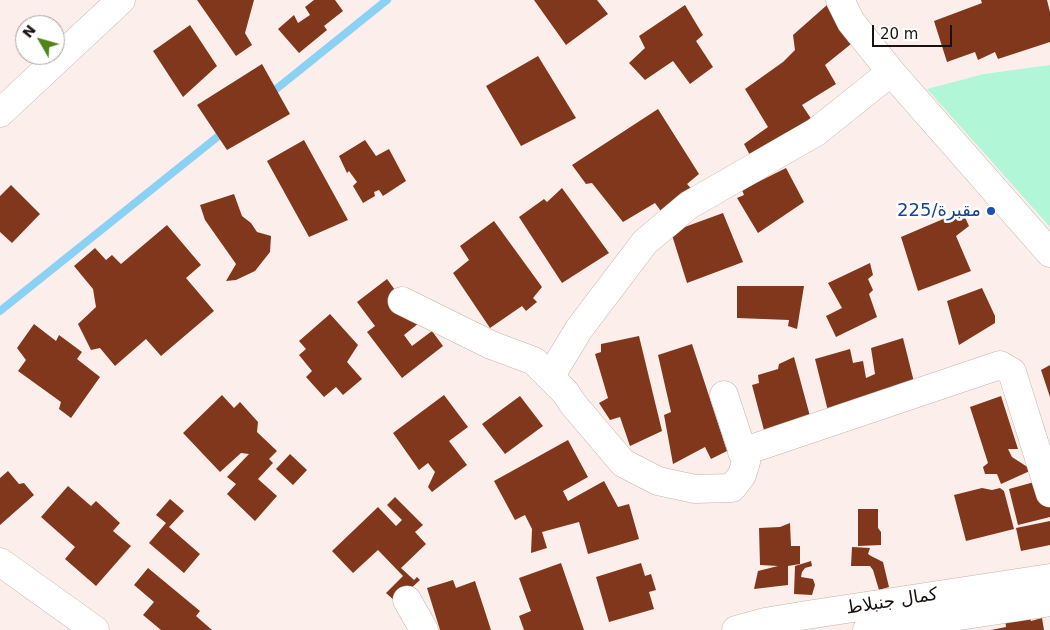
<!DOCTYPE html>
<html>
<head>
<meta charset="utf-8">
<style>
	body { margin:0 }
	#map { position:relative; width:1050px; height:630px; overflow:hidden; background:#fcefeb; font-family:"DejaVu Sans",sans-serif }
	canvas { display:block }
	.north { position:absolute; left:15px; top:15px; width:50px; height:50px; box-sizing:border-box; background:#fff; border:1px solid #a3a09f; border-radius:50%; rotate:308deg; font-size:14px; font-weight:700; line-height:20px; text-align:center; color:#191210 }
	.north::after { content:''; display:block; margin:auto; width:18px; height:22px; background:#508318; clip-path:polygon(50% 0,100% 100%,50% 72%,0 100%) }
	.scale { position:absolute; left:872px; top:25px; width:80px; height:22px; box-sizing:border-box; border:2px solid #191210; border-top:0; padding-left:6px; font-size:15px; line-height:18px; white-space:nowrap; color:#191210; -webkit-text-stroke:4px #fff; paint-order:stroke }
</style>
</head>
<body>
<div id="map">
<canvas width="1050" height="630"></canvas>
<div class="north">N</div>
<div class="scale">20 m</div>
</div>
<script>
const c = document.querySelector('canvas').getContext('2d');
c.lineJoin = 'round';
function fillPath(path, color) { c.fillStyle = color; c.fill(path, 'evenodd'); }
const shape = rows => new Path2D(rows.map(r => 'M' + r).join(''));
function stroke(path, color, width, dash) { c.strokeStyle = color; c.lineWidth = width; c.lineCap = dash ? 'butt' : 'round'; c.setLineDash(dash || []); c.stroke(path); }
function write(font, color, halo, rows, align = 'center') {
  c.font = font + ' "DejaVu Sans",Cairo,sans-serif'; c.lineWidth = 5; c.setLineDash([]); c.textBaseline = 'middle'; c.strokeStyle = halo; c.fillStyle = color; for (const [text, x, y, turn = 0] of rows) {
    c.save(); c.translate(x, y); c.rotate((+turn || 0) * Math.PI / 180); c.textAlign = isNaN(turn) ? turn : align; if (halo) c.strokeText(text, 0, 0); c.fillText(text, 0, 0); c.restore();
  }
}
const green = shape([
	[1050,65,1050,227,927,89,984,74]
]);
const stream = shape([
	[270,94,387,0],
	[0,311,226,130]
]);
const building = shape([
	[197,0,254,0,245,33,252,45,236,56],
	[314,0,335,0,343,11,324,26,327,30,299,53,278,29,294,15,298,23,310,15,305,7],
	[534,0,597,0,608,14,566,45],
	[981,0,1047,0,1050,12,1050,42,998,59,995,52,978,60,975,52,947,62,934,21,982,3],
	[685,5,703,35,696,41,713,67,690,84,673,61,645,80,629,63,645,48,639,36],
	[827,5,851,44,825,65,836,84,802,105,814,123,752,159,744,144,768,127,745,89,783,62,795,50,793,35],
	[190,25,217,66,183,97,153,51],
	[538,56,576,118,521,146,486,86],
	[262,64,290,114,227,150,197,105],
	[658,109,699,174,687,184,697,195,666,218,655,203,623,222,592,183,586,184,572,165],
	[304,140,348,220,309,237,267,161],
	[365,140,376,156,389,149,406,181,383,196,379,190,374,192,375,196,363,203,353,186,357,182,349,171,347,173,339,156],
	[786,168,804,202,758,233,737,198,744,195,742,190],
	[11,185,40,214,12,243,0,232,0,196],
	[562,188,609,253,562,283,519,217,544,199,547,202],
	[234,194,242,216,251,223,257,232,271,236,270,252,255,271,236,280,226,281,236,264,205,220,200,205],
	[962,211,969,226,956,236,971,271,918,291,901,237],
	[723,213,743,262,687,283,671,232],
	[494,221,542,287,533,298,537,302,526,311,522,306,490,328,453,273,469,260,460,246],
	[167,225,201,265,186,278,214,311,161,356,146,339,115,366,100,348,91,350,78,324,96,307,93,289,74,266,95,248,106,260,112,255,121,264],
	[870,263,873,275,868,279,873,290,869,294,877,317,836,337,826,316,842,308,828,283],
	[387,279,419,323,404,335,412,346,432,331,443,346,402,378,367,332,375,326,357,302],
	[737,286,804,286,797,329,788,326,789,320,737,318],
	[982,288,995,316,995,323,959,345,947,301],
	[330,314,358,345,347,362,362,379,343,395,336,387,324,397,306,377,312,371,299,355,306,349,299,341],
	[34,324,56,341,59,335,82,352,77,359,100,377,71,418,59,409,61,402,18,371,26,360,17,348],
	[639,336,662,431,630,446,620,417,610,420,599,403,608,398,595,354,601,352,601,344],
	[903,338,916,390,830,419,815,359,850,349,853,363,863,361,866,378,875,374,871,348],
	[692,344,727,451,711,459,705,447,673,464,664,415,671,412,658,355],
	[794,357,811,420,765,434,752,385,759,383,758,375,778,369,779,364],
	[1050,365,1050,397,1041,370],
	[222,395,234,408,240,402,258,422,257,432,277,451,269,459,273,463,258,479,277,496,255,521,227,494,236,484,227,477,249,454,241,453,220,472,183,433],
	[444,395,468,427,449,441,467,465,432,492,428,487,435,472,428,463,419,470,393,433],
	[520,396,543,426,505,454,482,424],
	[1001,396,1018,449,1008,449,1012,457,1032,470,1001,484,997,474,985,474,983,467,988,463,970,407],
	[568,440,588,477,563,491,568,501,604,481,618,507,629,504,639,539,588,554,579,522,542,532,547,548,531,553,532,529,525,515,515,520,494,481],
	[290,454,307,470,293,485,276,469],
	[8,471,19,484,24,483,34,495,0,525,0,478],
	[1045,479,1041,498,1044,505,1050,506,1050,517,1018,525,1009,489],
	[68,486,91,506,96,501,120,523,113,531,131,546,96,586,65,559,75,547,41,517],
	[982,488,992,490,1000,488,1004,491,1014,529,966,541,954,495],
	[395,497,423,525,415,532,426,544,401,568,414,580,417,577,420,580,396,602,386,593,403,576,378,550,353,573,332,551,378,507,396,526,402,520,387,505],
	[170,499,184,511,169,527,200,554,184,573,149,543,166,523,156,515],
	[858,509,878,509,878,528,881,532,881,545,858,546],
	[1050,521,1050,545,1021,551,1016,528],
	[790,523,791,546,800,546,800,564,788,566,788,585,754,589,758,571,778,566,760,565,759,528,780,527],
	[852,547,870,548,868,554,871,556,883,562,889,587,879,590,873,570,870,566,851,566],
	[811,561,812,566,805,568,802,572,801,577,813,579,815,585,812,595,794,594,795,566],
	[561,563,584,630,524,630,519,616,531,611,519,578],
	[641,563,645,576,651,574,656,590,649,592,654,609,609,622,596,577],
	[148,568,200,611,196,616,212,630,161,630,143,615,154,602,134,585],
	[453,580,456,588,475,581,491,630,440,630,427,588],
	[1029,615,1031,621,1042,618,1044,630,991,630,1006,627,1005,618]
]);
const minor = shape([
	[840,0,851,22,891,72,1050,253],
	[0,113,121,0],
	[402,301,491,345,534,361,565,392,573,404,623,463,658,481,695,489,732,488,742,475,746,462,724,395],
	[550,377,579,329,645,242,689,205,816,132,891,72],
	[742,452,1000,365,1012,372,1050,493],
	[0,562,95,630],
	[407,600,424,630]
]);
const secondary = shape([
	[736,630,765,622,807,615,1050,578],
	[867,630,1050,602]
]);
const markers = [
	[991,211,5,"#1a4fb4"]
];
const transitNames = [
	["مقبرة/225",981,211]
];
const streetNames = [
	["كمال جنبلاط",892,602,-9]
];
fillPath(green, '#b1f6d6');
stroke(stream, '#8ad1f4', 8);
fillPath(building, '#80371b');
stroke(minor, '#c5b1aa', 29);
stroke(secondary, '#c5b1aa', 29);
stroke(minor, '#fff', 28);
stroke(secondary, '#fff', 28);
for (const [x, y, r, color] of markers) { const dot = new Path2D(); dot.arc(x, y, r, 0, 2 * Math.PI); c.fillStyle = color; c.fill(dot); stroke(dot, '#fff', 2); }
write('18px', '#164399', '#fff', transitNames, 'right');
write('18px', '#191210', '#fff', streetNames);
</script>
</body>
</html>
